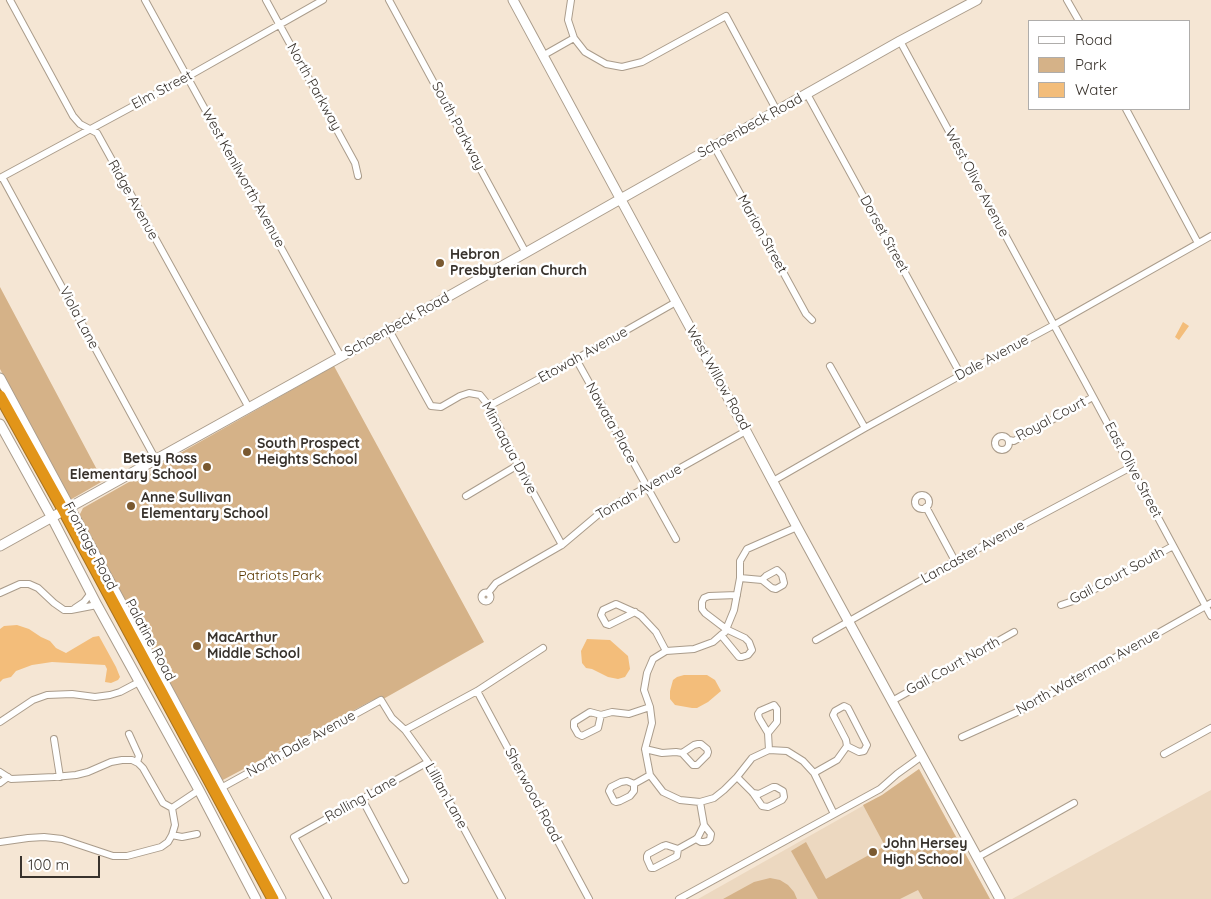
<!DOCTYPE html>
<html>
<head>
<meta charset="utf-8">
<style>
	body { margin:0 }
	#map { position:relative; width:1211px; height:899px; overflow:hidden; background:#f5e6d4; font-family:Quicksand,sans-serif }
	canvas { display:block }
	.legend { position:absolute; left:1028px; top:20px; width:162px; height:90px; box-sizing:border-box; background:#fff; border:1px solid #afadab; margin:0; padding:6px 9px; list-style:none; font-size:15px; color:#38322c }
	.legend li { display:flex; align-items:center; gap:10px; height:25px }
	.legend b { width:25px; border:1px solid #afadab }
	.scale { position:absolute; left:20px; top:856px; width:80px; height:22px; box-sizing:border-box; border:2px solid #38322c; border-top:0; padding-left:6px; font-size:15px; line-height:18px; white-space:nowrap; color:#38322c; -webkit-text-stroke:4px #fff; paint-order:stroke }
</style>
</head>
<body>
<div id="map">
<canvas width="1211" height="899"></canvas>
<ul class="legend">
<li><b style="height:6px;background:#fff"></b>Road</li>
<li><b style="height:14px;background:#d5b288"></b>Park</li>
<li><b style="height:14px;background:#f3bd7a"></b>Water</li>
</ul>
<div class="scale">100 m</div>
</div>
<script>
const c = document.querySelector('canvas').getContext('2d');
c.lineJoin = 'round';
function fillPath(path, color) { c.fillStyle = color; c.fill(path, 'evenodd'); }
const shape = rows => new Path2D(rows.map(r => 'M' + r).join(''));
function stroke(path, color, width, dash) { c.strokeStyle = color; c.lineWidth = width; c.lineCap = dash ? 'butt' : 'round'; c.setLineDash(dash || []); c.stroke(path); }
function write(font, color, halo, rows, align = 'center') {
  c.font = font + ' Quicksand,sans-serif'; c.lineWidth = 5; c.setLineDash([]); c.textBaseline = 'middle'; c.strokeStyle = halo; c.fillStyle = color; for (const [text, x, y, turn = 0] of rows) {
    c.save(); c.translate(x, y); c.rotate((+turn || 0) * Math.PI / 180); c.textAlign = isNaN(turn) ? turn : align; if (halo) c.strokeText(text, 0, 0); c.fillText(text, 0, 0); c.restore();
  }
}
const built = shape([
	[919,769,990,899,698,899,882,795],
	[1211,790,1211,899,1012,899]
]);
const green = shape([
	[0,287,103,481,70,500,0,369],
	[334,366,484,642,385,698,373,700,221,781,80,518,80,514,83,508],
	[919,769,990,899,923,899,918,890,900,899,818,899,791,851,806,842,826,879,885,846,863,805,882,795],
	[770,878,780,880,788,885,794,892,797,899,723,899,754,882]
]);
const water = shape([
	[1183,322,1189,326,1179,340,1175,337],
	[17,625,29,629,41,637,50,641,56,648,66,653,93,637,99,636,116,667,120,677,118,680,111,683,105,682,107,669,105,665,52,662,32,665,16,671,11,677,3,679,0,682,0,629,4,626],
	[587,639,610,640,628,656,630,669,625,677,618,679,608,677,592,669,586,668,582,663,581,651],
	[684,675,707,675,715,680,721,691,708,702,697,708,692,708,675,705,670,699,670,691,673,680,677,677]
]);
const street = shape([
	[10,0,73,116,80,124,97,133,249,408],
	[145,0,341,357],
	[266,0,355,163,358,176],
	[389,0,526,253],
	[571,0,568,20,574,38,585,52,606,64,622,67,642,62,726,16,777,111],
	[1067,0,1079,21],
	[900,41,1054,325,1084,380,1211,616],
	[544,55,574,38],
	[807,94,961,375],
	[1126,109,1198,243],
	[714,146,806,314,812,320],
	[2,177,156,460],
	[0,178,187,77,323,0],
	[389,330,431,406,441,407,460,396,469,393,480,395,489,406,518,465,562,545],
	[576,359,676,539],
	[830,366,865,428],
	[489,406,576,359,676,302],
	'995 443a7 7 0 1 1 14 0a7 7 0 1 1-14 0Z',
	[1009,440,1014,441,1093,397],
	[773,481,865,428,961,375,1054,325,1211,236],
	'915 502a7 7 0 1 1 14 0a7 7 0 1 1-14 0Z',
	[466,496,518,465],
	[926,507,955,561],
	[797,527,747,549,740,561,740,578,734,610,725,632,721,635,713,642,694,649,666,651,653,659,647,673,644,690,650,707,652,723,645,749,650,775,663,792,680,800,700,802,714,798,724,790,737,777,752,758,769,750,787,751,803,761,814,773,834,814],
	[740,578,762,580,772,588,776,589,783,585,784,583,782,575,777,570,766,576,762,580],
	'481.5 597a4.5 4.5 0 1 1 9 0a4.5 4.5 0 1 1-9 0Z',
	[0,593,20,584,29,584,38,588,54,603,64,610,71,610,97,605],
	[488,593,496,583,562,545,600,513,746,431],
	[1061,605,1073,601,1173,546],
	[75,608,84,602,91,593],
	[635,612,609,625,606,624,601,615,603,610,616,604,636,613,641,616,656,632,666,651],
	[721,635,739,657,742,657,748,655,752,650,749,642,745,638,726,629,705,613,702,609,702,602,704,598,709,596,737,595],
	[816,640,955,561,1131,467],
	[477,691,589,899],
	[892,701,1014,632],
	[601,715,598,728,582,736,578,734,574,727,574,722,590,712,601,715,612,712,629,714,650,707],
	[0,722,33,700,47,695,72,694,95,697,110,695,120,692,139,682],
	[405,730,477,691,543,648],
	[768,733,777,722,777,709,774,705,760,711,758,714,759,718,768,733,769,750],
	[129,734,139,756,137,762],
	[962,737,1026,708,1211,603],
	[54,739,60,777],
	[645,749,662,753,676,752,682,753,693,765,697,765,707,755,708,752,707,749,701,744,698,744,694,745,682,753],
	[1164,754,1211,728],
	[0,772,11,779,54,777,76,775,88,772,111,762,122,760,132,760,138,763,143,768,163,803,172,808],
	[814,773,837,760,847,746,846,740,833,715,835,711,844,706,848,708,867,745,864,751,859,752,847,746],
	[737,777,753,793,762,806,768,807,782,800,784,797,783,791,776,787,773,787,759,794,753,793],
	[0,783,8,777],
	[634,784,634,791,630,796,620,801,616,802,614,801,609,791,611,787,621,782,627,781,634,784,650,775],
	[221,788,381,700,392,718,405,730,428,762,502,899],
	[362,799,405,880],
	[172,835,182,837,197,834],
	[696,839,701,842,704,842,708,841,710,839,711,834,704,825],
	[0,842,28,838,44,837,62,839,113,856,127,856,161,847,168,842,172,835,175,825,172,808,199,790],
	[678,849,677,856,654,868,651,868,647,859,647,856,648,854,663,846,666,845,678,849,696,839,698,837,704,825,700,802],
	[978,857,1074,803],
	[328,899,294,837,428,762],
	[679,899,880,789,897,774,922,756]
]);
const secondary = shape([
	[513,0,746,431,797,527,1000,899],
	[0,378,281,899],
	[0,424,52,518,97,605,199,790,256,899],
	[0,546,389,330,900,41,977,0]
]);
const highway = shape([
	[0,396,64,511,273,899]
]);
const markers = [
	[440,263,5,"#7a5930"],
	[247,452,5,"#7a5930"],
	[207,467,5,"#7a5930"],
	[131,506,5,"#7a5930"],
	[197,646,5,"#7a5930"],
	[873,852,5,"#7a5930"]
];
const streetNames = [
	["North Parkway",314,87,61],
	["Elm Street",162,90,-28],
	["South Parkway",458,126,62],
	["Schoenbeck Road",750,126,-29],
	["West Kenilworth Avenue",243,178,61],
	["West Olive Avenue",977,183,62],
	["Ridge Avenue",133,200,61],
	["Marion Street",762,234,61],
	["Dorset Street",884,234,61],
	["Viola Lane",79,318,62],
	["Schoenbeck Road",397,325,-29],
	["Etowah Avenue",583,355,-29],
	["Dale Avenue",992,358,-28],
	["West Willow Road",718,378,61],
	["Royal Court",1051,419,-28],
	["Nawata Place",611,423,61],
	["Minnaqua Drive",509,448,62],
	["East Olive Street",1133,470,62],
	["Tomah Avenue",639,492,-30],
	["Frontage Road",90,546,62],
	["Lancaster Avenue",973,552,-29],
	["Gail Court South",1117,576,-28],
	["Palatine Road",150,640,62],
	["Gail Court North",953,666,-29],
	["North Waterman Avenue",1088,672,-29],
	["North Dale Avenue",301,744,-29],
	["Sherwood Road",533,795,62],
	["Lillian Lane",446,796,61],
	["Rolling Lane",361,799,-29]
];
const poiNames = [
	["Hebron",450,255],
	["Presbyterian Church",450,271],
	["South Prospect",257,444],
	["Heights School",257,460],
	["Betsy Ross",197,459,"right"],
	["Elementary School",197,475,"right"],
	["Anne Sullivan",141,498],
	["Elementary School",141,514],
	["MacArthur",207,638],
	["Middle School",207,654],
	["John Hersey",883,844],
	["High School",883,860]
];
const parkNames = [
	["Patriots Park",280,576]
];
fillPath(built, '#ecd8c0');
fillPath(green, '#d5b288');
fillPath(water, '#f3bd7a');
stroke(street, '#aa9c8b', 8);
stroke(secondary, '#aa9c8b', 11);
stroke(highway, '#a67220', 13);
stroke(street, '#fff', 6);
stroke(secondary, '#fff', 9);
stroke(highway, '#e29519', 11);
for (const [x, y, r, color] of markers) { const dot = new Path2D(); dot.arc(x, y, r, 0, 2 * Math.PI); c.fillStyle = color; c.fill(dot); stroke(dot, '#fff', 2); }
write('14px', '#38322c', '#fff', streetNames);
write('bold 14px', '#38322c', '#fff', poiNames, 'left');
write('14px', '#5b3900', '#fff', parkNames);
</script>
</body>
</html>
